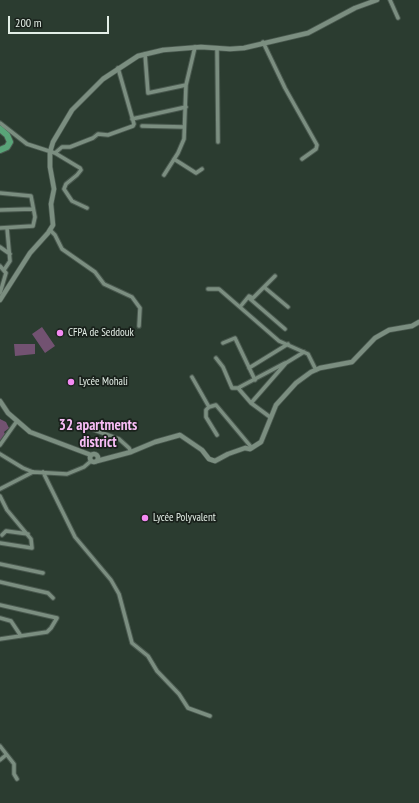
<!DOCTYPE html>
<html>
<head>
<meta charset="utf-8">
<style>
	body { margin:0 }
	#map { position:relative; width:419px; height:803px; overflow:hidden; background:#2b3c30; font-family:"PT Sans Narrow",sans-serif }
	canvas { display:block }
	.scale { position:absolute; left:8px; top:16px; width:101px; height:18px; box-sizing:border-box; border:2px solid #e3eee6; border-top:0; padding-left:5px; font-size:12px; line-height:14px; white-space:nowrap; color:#e3eee6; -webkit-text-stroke:3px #19211b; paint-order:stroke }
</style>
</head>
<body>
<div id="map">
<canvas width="419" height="803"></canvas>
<div class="scale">200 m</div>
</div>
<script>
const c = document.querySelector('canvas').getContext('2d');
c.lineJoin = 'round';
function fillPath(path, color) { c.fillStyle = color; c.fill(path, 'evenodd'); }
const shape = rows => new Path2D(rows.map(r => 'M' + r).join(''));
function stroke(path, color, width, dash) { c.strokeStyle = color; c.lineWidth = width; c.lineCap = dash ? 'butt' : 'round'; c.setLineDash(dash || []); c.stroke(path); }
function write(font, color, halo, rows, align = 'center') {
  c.font = font + ' "PT Sans Narrow",sans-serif'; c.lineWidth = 3.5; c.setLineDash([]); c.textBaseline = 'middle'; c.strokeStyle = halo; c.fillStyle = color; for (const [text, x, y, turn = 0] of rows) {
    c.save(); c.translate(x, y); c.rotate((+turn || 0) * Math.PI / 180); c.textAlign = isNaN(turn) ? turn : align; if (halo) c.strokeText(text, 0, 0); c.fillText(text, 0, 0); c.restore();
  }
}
const green = shape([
	[42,327,55,346,45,353,32,334],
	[14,344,35,344,35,354,15,356],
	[0,419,6,422,9,428,4,432,5,434,0,441]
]);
const minor = shape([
	[390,0,398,18],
	[263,42,285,88,317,145,316,149,302,159],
	[217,48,218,142],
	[145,54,148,93,186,85],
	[132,119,186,107],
	[0,123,27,144,55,153,62,147,70,147,93,138,98,134,108,135,133,126,134,124,118,68],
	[142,126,184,127],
	[55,153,80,168,81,170,77,175,66,184,64,189,72,201,87,208],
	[174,159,196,173,202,169],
	[164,175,178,153,184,139,186,85,195,47],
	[0,193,31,196,35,217,33,226,0,228],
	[0,210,33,209],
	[50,230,55,235,62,249,95,272,104,284,132,297,140,308,139,326],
	[0,247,10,254],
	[0,266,6,273,0,293],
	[4,270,10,261,7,228],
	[264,287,288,307],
	[208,289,219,289,279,341,308,354,316,370],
	[249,298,285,329],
	[240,307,249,296,253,298,275,276],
	[223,343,235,338,255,380],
	[216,358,223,367,232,388,238,388,251,403,270,417],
	[249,368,288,344],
	[192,377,209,407,216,405,252,448],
	[238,388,285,363],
	[251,403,286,363,304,352],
	[209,407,206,410,206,417,217,435],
	[86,427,119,439,129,448,131,452],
	[0,445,17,421],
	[0,454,23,468,33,472,67,474,84,467,91,461],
	[43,472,75,537,111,580,119,594,132,643,148,656,157,671,179,694,188,708,210,716],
	[0,489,33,472],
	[0,496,7,510,31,539,32,548,0,543],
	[2,535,6,531,28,534],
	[0,564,43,573],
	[0,582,48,593,53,598],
	[0,605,57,618,51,628,47,632,0,639],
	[0,618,11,621,21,636],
	[0,746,14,764,14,774,17,779],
	[0,760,6,755]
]);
const tertiary = shape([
	[0,300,30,253,48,233,53,225,51,204,54,189,50,167,50,152,53,142,72,110,103,79,138,56,163,50,201,47,230,49,244,48,308,33,355,8,377,0],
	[0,401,8,413,30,432,91,455],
	'90 458a4 4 0 1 1 8 0a4 4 0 1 1-8 0Z',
	[97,461,131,452,155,442,180,435,202,450,209,459,215,461,228,454,245,448,250,449,261,442,276,405,296,383,311,372,320,368,352,362,375,338,389,330,412,326,419,322]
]);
const primary = shape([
	[0,129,7,135,10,142,7,147,0,150]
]);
const markers = [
	[60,333,4,"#f38af2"],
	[71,382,4,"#f38af2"],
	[145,518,4,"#f38af2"]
];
const poiNames = [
	["CFPA de Seddouk",68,333],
	["Lycée Mohali",79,382],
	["Lycée Polyvalent",153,518]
];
const districtNames = [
	["32 apartments",98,426],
	["district",98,443]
];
fillPath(green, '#725271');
stroke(minor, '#49584e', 5.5);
stroke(tertiary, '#49584e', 6);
stroke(primary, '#49584e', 8);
stroke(minor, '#7b8e80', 3.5);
stroke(tertiary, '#7b8e80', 4.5);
stroke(primary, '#59a478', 6);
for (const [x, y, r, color] of markers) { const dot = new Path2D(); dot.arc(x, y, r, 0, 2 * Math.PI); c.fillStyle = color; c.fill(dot); stroke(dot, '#19211b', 1.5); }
write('11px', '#e3eee6', '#19211b', poiNames, 'left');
write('bold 15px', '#f8bdf6', '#19211b', districtNames);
</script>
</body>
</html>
